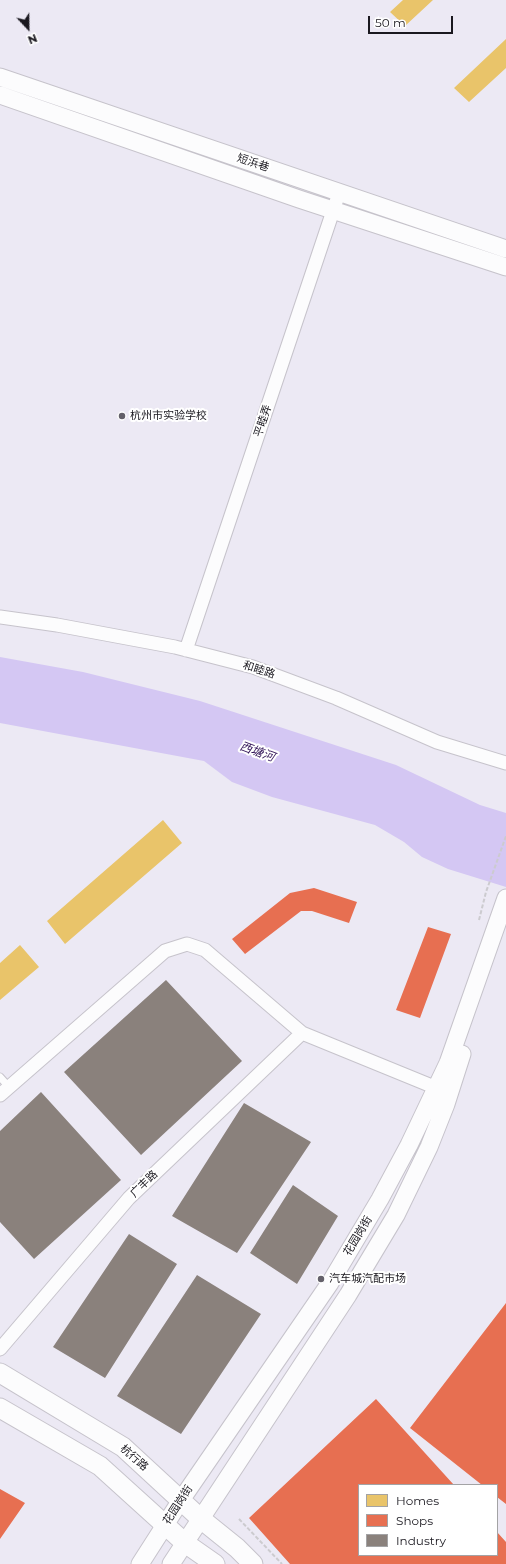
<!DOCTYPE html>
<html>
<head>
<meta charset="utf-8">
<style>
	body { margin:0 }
	#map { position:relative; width:506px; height:1564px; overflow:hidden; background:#ece9f4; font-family:Montserrat,sans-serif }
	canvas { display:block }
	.legend { position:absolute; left:358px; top:1484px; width:140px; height:72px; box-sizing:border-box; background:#fff; border:1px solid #a3a3a5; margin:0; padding:5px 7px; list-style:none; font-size:12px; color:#1a181f }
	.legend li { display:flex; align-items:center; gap:8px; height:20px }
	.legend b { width:20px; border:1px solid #a3a3a5 }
	.north { position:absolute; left:8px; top:8px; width:40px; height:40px; -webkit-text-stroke:3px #fff; paint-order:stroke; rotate:158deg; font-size:11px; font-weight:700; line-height:16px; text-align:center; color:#1a181f }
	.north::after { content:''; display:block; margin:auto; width:14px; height:18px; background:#1a181f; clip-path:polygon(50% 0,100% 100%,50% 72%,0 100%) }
	.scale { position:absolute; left:368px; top:16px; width:85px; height:18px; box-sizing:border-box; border:2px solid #1a181f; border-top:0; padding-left:5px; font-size:12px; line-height:14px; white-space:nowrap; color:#1a181f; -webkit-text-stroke:3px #fff; paint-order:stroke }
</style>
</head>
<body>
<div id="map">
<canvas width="506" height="1564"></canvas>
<ul class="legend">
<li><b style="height:11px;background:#e9c46a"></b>Homes</li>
<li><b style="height:11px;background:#e76f51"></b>Shops</li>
<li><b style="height:11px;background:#8a817c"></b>Industry</li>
</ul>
<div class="north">N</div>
<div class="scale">50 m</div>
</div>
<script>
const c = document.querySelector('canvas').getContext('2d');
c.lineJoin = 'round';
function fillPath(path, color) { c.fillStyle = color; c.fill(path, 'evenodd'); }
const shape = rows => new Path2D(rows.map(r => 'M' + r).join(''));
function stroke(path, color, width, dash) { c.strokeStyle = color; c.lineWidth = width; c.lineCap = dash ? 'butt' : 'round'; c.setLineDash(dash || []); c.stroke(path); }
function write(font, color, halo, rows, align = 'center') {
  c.font = font + ' Montserrat,"Noto Sans SC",sans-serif'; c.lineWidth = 4; c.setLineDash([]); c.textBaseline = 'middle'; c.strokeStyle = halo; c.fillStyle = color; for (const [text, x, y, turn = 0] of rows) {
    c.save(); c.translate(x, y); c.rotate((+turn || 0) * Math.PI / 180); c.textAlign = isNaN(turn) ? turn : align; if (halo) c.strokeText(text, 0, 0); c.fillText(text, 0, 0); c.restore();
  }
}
const water = shape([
	[0,657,83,672,200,701,396,765,480,805,506,813,506,887,448,869,422,857,404,842,375,825,272,797,232,782,204,761,0,723]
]);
const homes = shape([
	[403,0,433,0,405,26,390,12],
	[506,39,506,68,469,102,454,88],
	[163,820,182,843,65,944,47,921],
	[20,945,39,967,0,1000,0,963]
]);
const shops = shape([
	[314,888,357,902,349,923,312,911,301,911,245,954,232,939,290,893],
	[428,927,451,934,420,1018,396,1010],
	[506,1303,506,1504,497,1497,497,1485,482,1485,410,1428],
	[376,1399,454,1485,359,1485,359,1555,497,1555,497,1532,506,1542,506,1564,290,1564,249,1518],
	[0,1489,25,1503,0,1539]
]);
const industry = shape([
	[166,980,242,1061,141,1155,64,1072],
	[41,1092,121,1180,34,1259,0,1222,0,1131],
	[244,1103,311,1142,237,1253,172,1216],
	[293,1185,338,1216,297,1284,250,1253],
	[129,1234,177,1264,105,1378,53,1347],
	[197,1275,261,1314,181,1434,117,1396]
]);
const path = shape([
	[479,920,486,892,506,836],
	[239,1519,282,1564]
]);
const service = shape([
	[0,1077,9,1087]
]);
const minor = shape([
	[0,617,57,625,175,647,253,667,336,698,437,742,506,763],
	[186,650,339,193],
	[0,1095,165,951,187,944,205,950,302,1033,444,1091],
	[0,1349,129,1198,302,1033]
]);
const tertiary = shape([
	[0,77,506,249],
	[0,95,299,199,506,267],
	[140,1564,181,1500,330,1283,380,1199,409,1145,448,1063,506,898],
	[171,1564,348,1295,396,1215,429,1147,446,1104,462,1054]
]);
const secondary = shape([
	[0,1373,123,1447,201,1519,237,1548,253,1564],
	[0,1408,100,1466,185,1543,215,1564]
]);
const markers = [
	[122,416,4,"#64616a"],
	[321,1279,4,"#64616a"]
];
const streetNames = [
	["短浜巷",253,163,19],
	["平睦弄",263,421,-71],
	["和睦路",259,670,18],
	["广丰路",144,1184,-44],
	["花园岗街",358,1236,-59],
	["杭行路",134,1458,41],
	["花园岗街",178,1505,-57]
];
const poiNames = [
	["杭州市实验学校",130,416],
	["汽车城汽配市场",329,1279]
];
const waterNames = [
	["西塘河",257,752,20]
];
fillPath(water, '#d4c7f3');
fillPath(homes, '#e9c46a');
fillPath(shops, '#e76f51');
fillPath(industry, '#8a817c');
stroke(service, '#c6c3cb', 9);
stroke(minor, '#c6c3cb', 15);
stroke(tertiary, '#c6c3cb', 19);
stroke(secondary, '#c6c3cb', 21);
stroke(path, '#cccbcf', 2, [4, 2]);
stroke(service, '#fcfcfd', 7);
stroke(minor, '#fcfcfd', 13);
stroke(tertiary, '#fcfcfd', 17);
stroke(secondary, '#fcfcfd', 19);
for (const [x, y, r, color] of markers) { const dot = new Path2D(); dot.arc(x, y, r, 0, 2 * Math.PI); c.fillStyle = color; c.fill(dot); stroke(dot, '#fff', 1.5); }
write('11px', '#1a181f', '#fff', streetNames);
write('11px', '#1a181f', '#fff', poiNames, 'left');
write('italic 12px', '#331659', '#fff', waterNames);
</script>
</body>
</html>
